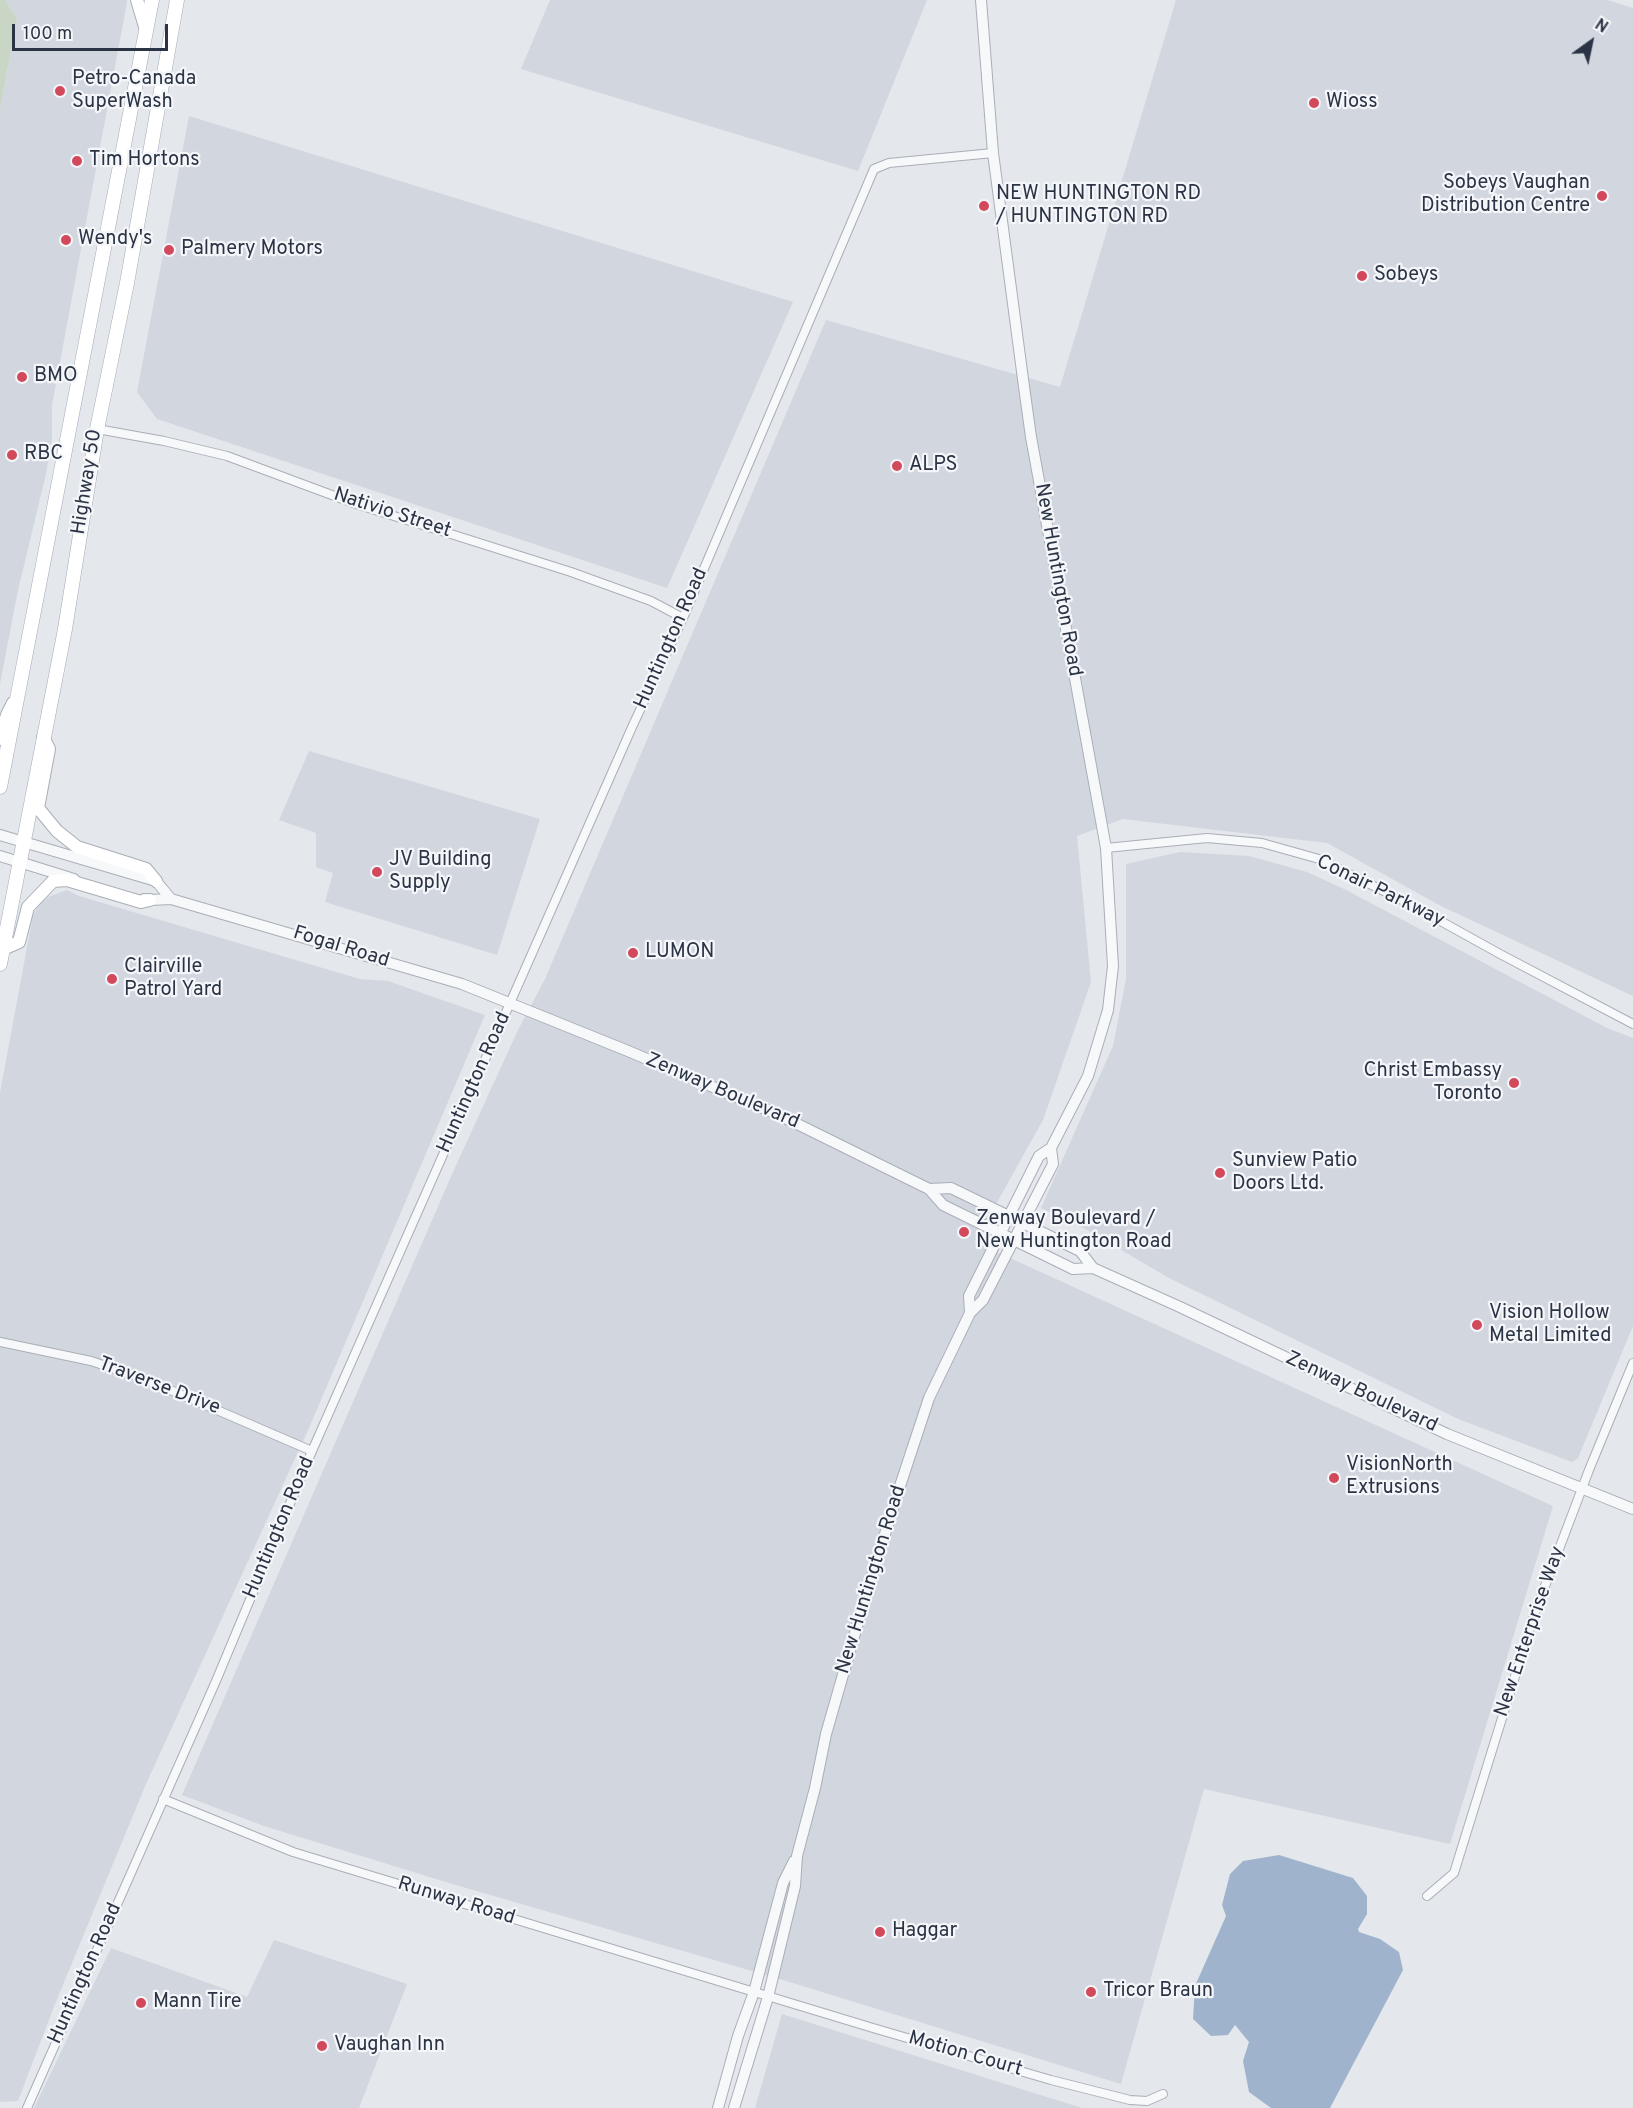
<!DOCTYPE html>
<html>
<head>
<meta charset="utf-8">
<style>
	body { margin:0 }
	#map { position:relative; width:1633px; height:2108px; overflow:hidden; background:#e4e7ec; font-family:Overpass,sans-serif }
	canvas { display:block }
	.north { position:absolute; left:1561px; top:12px; width:60px; height:60px; -webkit-text-stroke:4px #f4f6f9; paint-order:stroke; rotate:33deg; font-size:16px; font-weight:700; line-height:24px; text-align:center; color:#2b3445 }
	.north::after { content:''; display:block; margin:auto; width:21px; height:27px; background:#2b3445; clip-path:polygon(50% 0,100% 100%,50% 72%,0 100%) }
	.scale { position:absolute; left:12px; top:24px; width:156px; height:27px; box-sizing:border-box; border:3px solid #2b3445; border-top:0; padding-left:8px; font-size:18px; line-height:21px; white-space:nowrap; color:#2b3445; -webkit-text-stroke:4px #f4f6f9; paint-order:stroke }
</style>
</head>
<body>
<div id="map">
<canvas width="1633" height="2108"></canvas>
<div class="north">N</div>
<div class="scale">100 m</div>
</div>
<script>
const c = document.querySelector('canvas').getContext('2d');
c.lineJoin = 'round';
function fillPath(path, color) { c.fillStyle = color; c.fill(path, 'evenodd'); }
const shape = rows => new Path2D(rows.map(r => 'M' + r).join(''));
function stroke(path, color, width, dash) { c.strokeStyle = color; c.lineWidth = width; c.lineCap = dash ? 'butt' : 'round'; c.setLineDash(dash || []); c.stroke(path); }
function write(font, color, halo, rows, align = 'center') {
  c.font = font + ' Overpass,sans-serif'; c.lineWidth = 4.5; c.setLineDash([]); c.textBaseline = 'middle'; c.strokeStyle = halo; c.fillStyle = color; for (const [text, x, y, turn = 0] of rows) {
    c.save(); c.translate(x, y); c.rotate((+turn || 0) * Math.PI / 180); c.textAlign = isNaN(turn) ? turn : align; if (halo) c.strokeText(text, 0, 0); c.fillText(text, 0, 0); c.restore();
  }
}
const built = shape([
	[5,0,127,0,127,2,52,405,52,439,46,474,18,590,0,684,0,109,17,19],
	[550,0,927,0,858,171,521,69],
	[1176,0,1607,0,1633,8,1633,996,1441,906,1327,843,1123,819,1077,836,1091,982,1043,1120,975,1242,1553,1506,1450,1844,1204,1789,1121,2084,783,1980,449,1883,264,1826,182,1795,453,1172,518,1030,545,979,826,320,1060,387],
	[189,116,793,302,667,588,157,419,137,392],
	[309,751,540,819,497,955,325,902,333,873,316,867,316,833,279,820],
	[1180,852,1249,856,1307,872,1346,890,1607,1028,1633,1038,1633,1326,1578,1458,1572,1462,1458,1419,1169,1278,1089,1231,1041,1208,1113,1046,1126,979,1126,864],
	[67,890,79,896,360,979,388,981,485,1015,309,1428,146,1784,53,2009,18,2101,0,2102,0,1093,33,915,39,905,48,897],
	[274,1940,407,1984,359,2108,34,2108,111,1948,247,1997],
	[782,2014,1082,2108,755,2108]
]);
const green = shape([
	[0,0,5,0,17,19,0,109]
]);
const water = shape([
	[1279,1855,1353,1878,1367,1896,1367,1914,1358,1929,1359,1932,1380,1939,1399,1952,1403,1970,1330,2108,1271,2108,1249,2092,1243,2061,1249,2042,1235,2025,1228,2035,1211,2036,1193,2019,1195,1986,1226,1916,1222,1905,1230,1874,1243,1861]
]);
const minor = shape([
	[97,429,164,441,227,456,356,504,571,572,651,601,683,618],
	[1106,848,1207,838,1262,843,1319,859,1408,903,1500,954,1633,1024],
	[0,1342,91,1361,145,1379,312,1451],
	[163,1799,293,1852,873,2028,1051,2080,1130,2100,1147,2101,1163,2094],
	[1427,1896,1454,1873,1534,1615,1589,1470,1633,1363],
	[27,2108,216,1681,312,1451,633,725,683,618,874,169,889,163,993,153]
]);
const tertiary = shape([
	[0,835,156,881,171,899],
	[0,856,74,879],
	[144,899,150,900,171,899,462,984,628,1051,779,1115,929,1189,943,1205,1073,1269,1093,1268,1180,1307,1447,1434,1633,1509],
	[929,1189,951,1188,1023,1223,1080,1251,1093,1268],
	[970,1313,969,1296,1039,1156,1051,1148,1088,1076,1108,1010,1113,966,1106,848,1031,437,1025,394,993,153,981,0],
	[718,2108,738,2036,754,1992,783,1883,794,1861],
	[734,2108,768,1997,795,1886,797,1856,815,1788,826,1734,865,1598,900,1486,929,1398,970,1313,983,1300,1053,1164,1051,1148]
]);
const secondary = shape([
	[137,0,146,30],
	[43,737,49,749,38,808,57,831,77,847,146,869,156,881],
	[0,739,7,715,13,703],
	[3,949,19,942,28,907,53,881,67,880,141,902,150,900]
]);
const primary = shape([
	[0,787,152,0],
	[0,964,65,629,97,429,127,283,177,0]
]);
const markers = [
	[60,91,6,"#d1495b"],
	[1314,103,6,"#d1495b"],
	[77,161,6,"#d1495b"],
	[1602,196,6,"#d1495b"],
	[984,206,6,"#d1495b"],
	[66,240,6,"#d1495b"],
	[169,250,6,"#d1495b"],
	[1362,276,6,"#d1495b"],
	[22,377,6,"#d1495b"],
	[12,455,6,"#d1495b"],
	[897,466,6,"#d1495b"],
	[377,872,6,"#d1495b"],
	[633,953,6,"#d1495b"],
	[112,979,6,"#d1495b"],
	[1514,1083,6,"#d1495b"],
	[1220,1173,6,"#d1495b"],
	[964,1232,6,"#d1495b"],
	[1477,1325,6,"#d1495b"],
	[1334,1478,6,"#d1495b"],
	[880,1932,6,"#d1495b"],
	[1091,1992,6,"#d1495b"],
	[141,2003,6,"#d1495b"],
	[322,2046,6,"#d1495b"]
];
const poiNames = [
	["Petro-Canada",72,80],
	["SuperWash",72,103],
	["Wioss",1326,103],
	["Tim Hortons",89,161],
	["Sobeys Vaughan",1590,184,"right"],
	["Distribution Centre",1590,207,"right"],
	["NEW HUNTINGTON RD",996,195],
	["/ HUNTINGTON RD",996,218],
	["Wendy's",78,240],
	["Palmery Motors",181,250],
	["Sobeys",1374,276],
	["BMO",34,377],
	["RBC",24,455],
	["ALPS",909,466],
	["JV Building",389,861],
	["Supply",389,884],
	["LUMON",645,953],
	["Clairville",124,968],
	["Patrol Yard",124,991],
	["Christ Embassy",1502,1072,"right"],
	["Toronto",1502,1095,"right"],
	["Sunview Patio",1232,1162],
	["Doors Ltd.",1232,1185],
	["Zenway Boulevard /",976,1220],
	["New Huntington Road",976,1243],
	["Vision Hollow",1489,1314],
	["Metal Limited",1489,1337],
	["VisionNorth",1346,1466],
	["Extrusions",1346,1489],
	["Haggar",892,1932],
	["Tricor Braun",1103,1992],
	["Mann Tire",153,2003],
	["Vaughan Inn",334,2046]
];
const streetNames = [
	["Highway 50",88,482,-81],
	["Nativio Street",392,514,18],
	["New Huntington Road",1057,580,80],
	["Huntington Road",672,639,-66],
	["Conair Parkway",1380,892,26],
	["Fogal Road",341,948,17],
	["Huntington Road",475,1083,-66],
	["Zenway Boulevard",722,1092,23],
	["Traverse Drive",159,1387,21],
	["Zenway Boulevard",1361,1393,25],
	["Huntington Road",280,1528,-67],
	["New Huntington Road",872,1580,-73],
	["New Enterprise Way",1531,1632,-71],
	["Runway Road",456,1902,17],
	["Huntington Road",86,1974,-66],
	["Motion Court",965,2055,16]
];
fillPath(built, '#d2d6de');
fillPath(green, '#c9d6c5');
fillPath(water, '#9fb4cc');
stroke(minor, '#a9aeb7', 10);
stroke(tertiary, '#a9aeb7', 12);
stroke(secondary, '#a9aeb7', 14);
stroke(primary, '#a3abb8', 15);
stroke(minor, '#f7f8fa', 8);
stroke(tertiary, '#f7f8fa', 10);
stroke(secondary, '#fff', 12);
stroke(primary, '#fff', 14);
for (const [x, y, r, color] of markers) { const dot = new Path2D(); dot.arc(x, y, r, 0, 2 * Math.PI); c.fillStyle = color; c.fill(dot); stroke(dot, '#f4f6f9', 2); }
write('20px', '#2b3445', '#f4f6f9', poiNames, 'left');
write('20px', '#2b3445', '#f4f6f9', streetNames);
</script>
</body>
</html>
